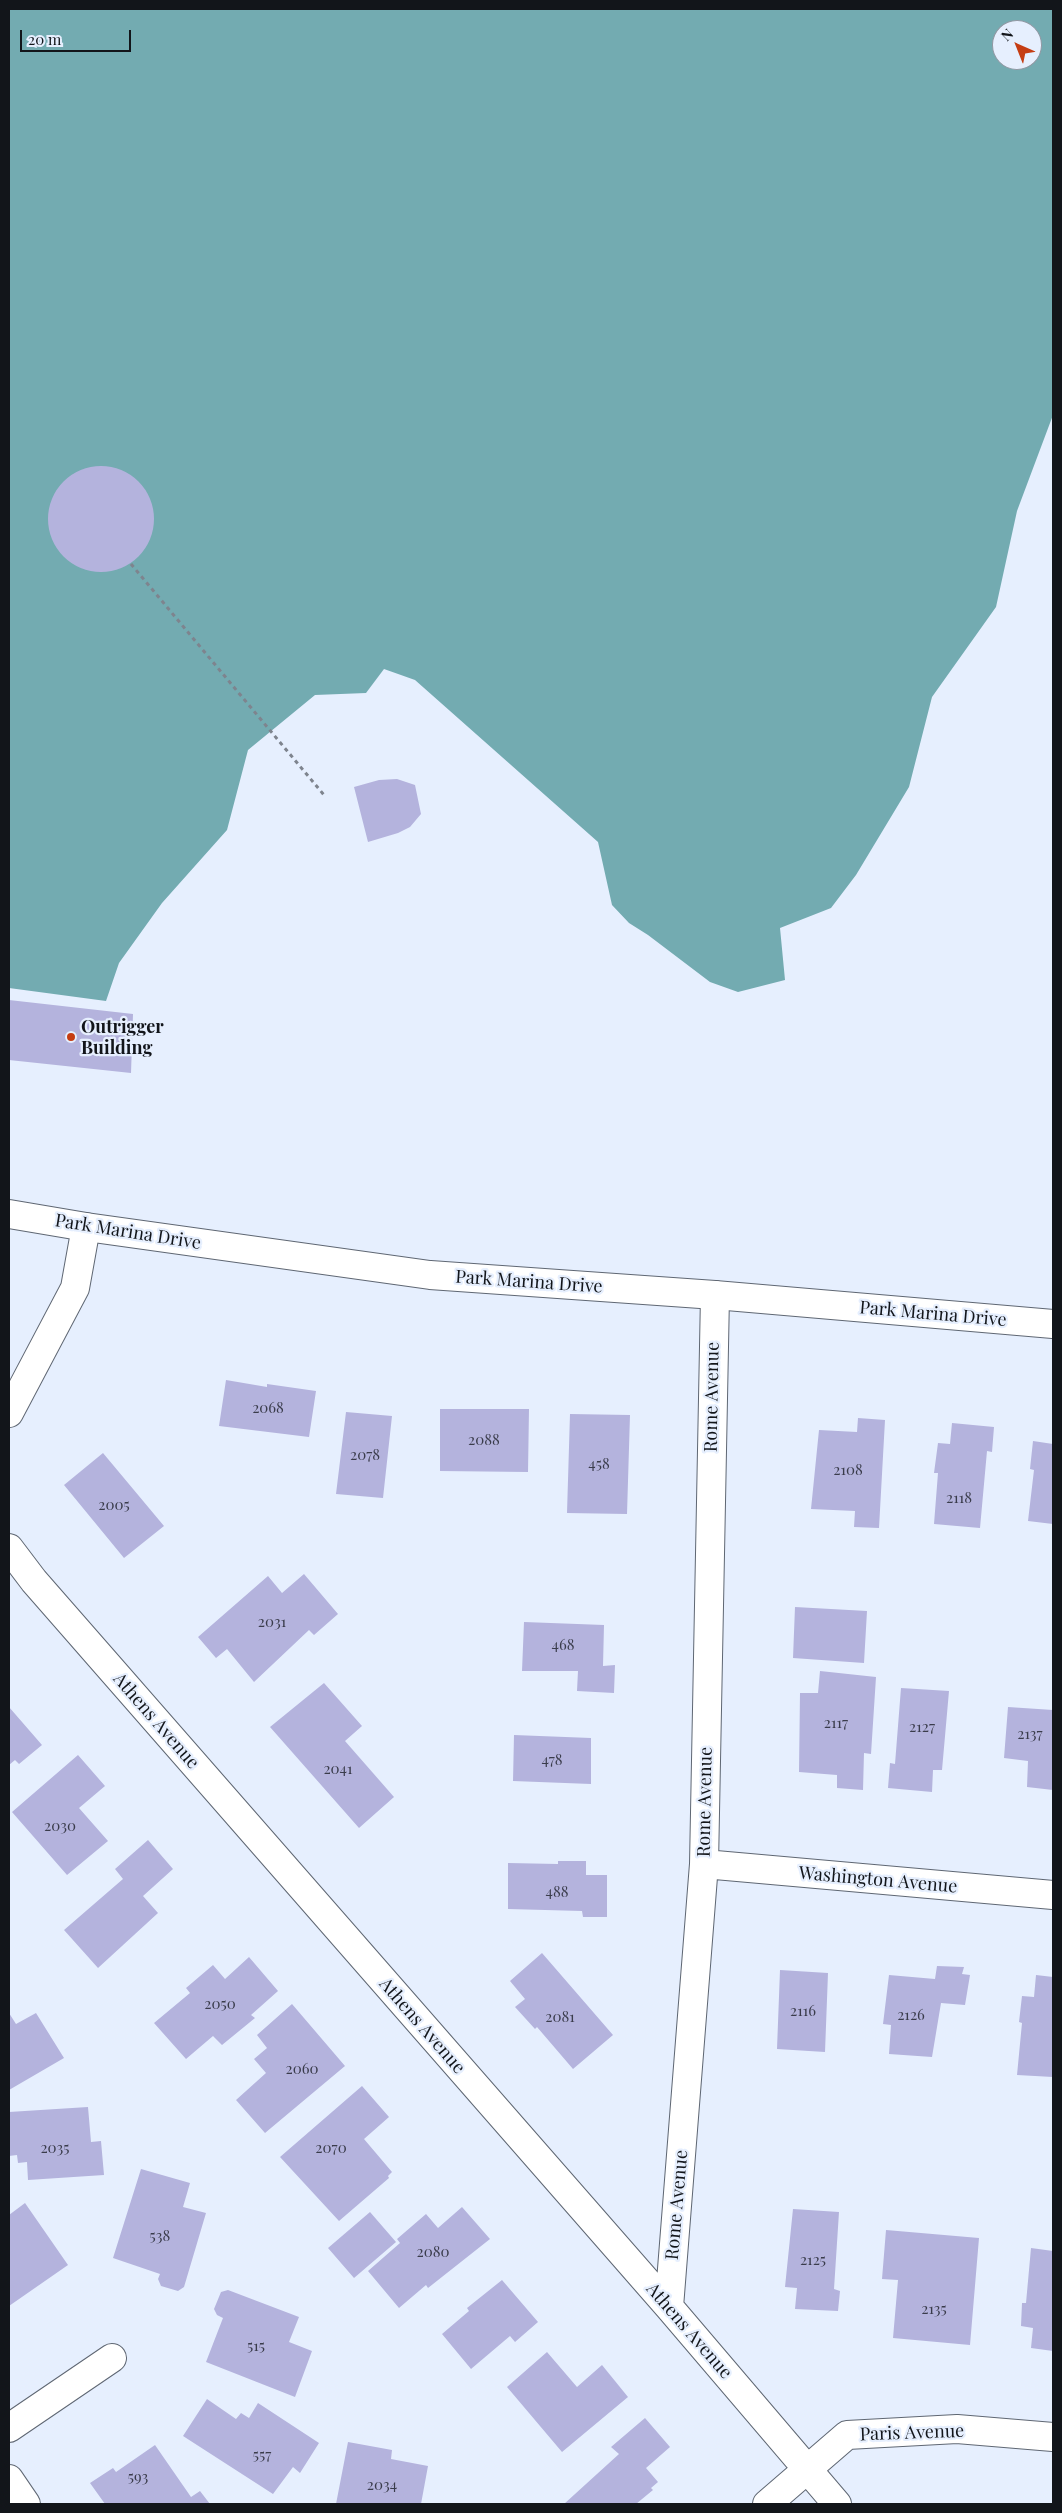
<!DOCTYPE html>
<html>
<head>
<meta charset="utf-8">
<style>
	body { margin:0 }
	#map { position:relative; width:1062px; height:2513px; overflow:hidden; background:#e6effe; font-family:"Playfair Display",serif }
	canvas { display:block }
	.frame { position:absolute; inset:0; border:10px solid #12151a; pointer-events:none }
	.north { position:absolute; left:992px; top:20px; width:50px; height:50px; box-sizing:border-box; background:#e6effe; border:1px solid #9198a3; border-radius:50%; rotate:316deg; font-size:14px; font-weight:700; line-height:20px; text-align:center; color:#12151a }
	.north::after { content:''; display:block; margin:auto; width:18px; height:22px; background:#c53d13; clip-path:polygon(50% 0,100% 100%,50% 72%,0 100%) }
	.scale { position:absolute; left:20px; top:30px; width:111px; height:22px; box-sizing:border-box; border:2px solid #12151a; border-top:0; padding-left:6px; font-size:15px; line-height:18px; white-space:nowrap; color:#12151a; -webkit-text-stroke:4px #e6effe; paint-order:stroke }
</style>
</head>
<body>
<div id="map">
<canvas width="1062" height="2513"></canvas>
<div class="frame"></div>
<div class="north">N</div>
<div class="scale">20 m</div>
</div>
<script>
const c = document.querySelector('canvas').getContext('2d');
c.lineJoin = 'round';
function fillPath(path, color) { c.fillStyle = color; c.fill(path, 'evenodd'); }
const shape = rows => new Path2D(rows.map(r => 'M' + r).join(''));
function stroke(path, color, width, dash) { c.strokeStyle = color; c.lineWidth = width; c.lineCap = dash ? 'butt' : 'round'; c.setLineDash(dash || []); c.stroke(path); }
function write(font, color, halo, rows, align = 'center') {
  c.font = font + ' "Playfair Display",serif'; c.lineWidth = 4.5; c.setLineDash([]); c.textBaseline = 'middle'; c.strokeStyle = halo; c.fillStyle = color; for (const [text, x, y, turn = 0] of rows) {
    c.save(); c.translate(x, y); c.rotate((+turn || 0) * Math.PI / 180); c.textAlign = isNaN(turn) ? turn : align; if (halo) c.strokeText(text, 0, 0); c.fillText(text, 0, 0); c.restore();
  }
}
const water = shape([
	[9,9,1053,9,1053,415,1017,511,996,607,932,697,909,787,856,875,831,908,780,928,785,980,738,992,710,982,648,935,629,923,612,905,598,842,415,680,384,669,366,693,315,695,248,750,227,830,162,903,119,963,106,1001,9,988],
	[1002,30,1032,30,1032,60,1002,60]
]);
const building = shape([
	'48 519a53 53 0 1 1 106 0a53 53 0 1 1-106 0Z',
	[397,779,415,785,421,814,410,827,398,833,368,842,354,787,379,780],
	[9,1000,133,1014,131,1073,9,1060],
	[226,1380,267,1387,267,1384,316,1391,309,1437,219,1426],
	[440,1409,529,1409,528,1472,440,1471],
	[346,1412,392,1416,383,1498,336,1494],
	[570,1414,630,1415,627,1514,567,1513],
	[858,1418,885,1420,879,1528,854,1527,855,1511,811,1509,819,1430,857,1432],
	[952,1423,994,1427,992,1452,987,1451,980,1528,934,1524,938,1473,934,1473,938,1443,950,1444],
	[1033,1441,1053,1444,1053,1524,1028,1521,1034,1470,1030,1469],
	[103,1453,164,1526,124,1558,64,1485],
	[304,1574,338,1614,314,1635,309,1630,254,1682,227,1649,216,1658,198,1637,268,1576,282,1593],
	[795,1607,867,1611,864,1663,793,1658],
	[524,1622,604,1625,603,1666,615,1665,614,1693,577,1691,578,1671,522,1671],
	[820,1671,876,1677,871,1754,864,1753,863,1790,837,1788,837,1775,799,1772,800,1693,818,1693],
	[324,1683,362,1726,345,1741,394,1797,359,1828,270,1727],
	[901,1688,949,1691,942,1770,933,1770,932,1792,888,1788,890,1763,895,1764],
	[9,1707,42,1745,19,1764,15,1760,9,1765],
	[1008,1707,1053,1710,1053,1790,1027,1787,1028,1761,1004,1758],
	[514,1735,591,1738,591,1784,513,1781],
	[78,1755,105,1786,79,1808,108,1841,67,1875,12,1812],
	[148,1840,173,1869,143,1896,158,1913,98,1968,64,1930,123,1879,115,1869],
	[558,1861,586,1861,586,1875,607,1875,607,1917,583,1917,582,1911,508,1909,508,1863,558,1864],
	[542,1953,613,2035,573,2069,537,2027,535,2029,515,2007,525,1999,510,1981],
	[249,1957,278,1991,251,2015,255,2018,222,2045,213,2036,186,2059,154,2023,190,1993,186,1988,213,1965,225,1979],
	[937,1966,964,1967,962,1974,970,1975,965,2005,941,2003,932,2057,889,2054,891,2025,883,2024,889,1975,935,1979],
	[780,1970,828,1973,825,2052,777,2049],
	[1036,1975,1053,1977,1053,2077,1017,2075,1022,2023,1019,2022,1022,1996,1034,1997],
	[292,2004,345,2066,265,2133,236,2100,266,2073,254,2059,267,2048,257,2035],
	[9,2013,16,2024,36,2013,64,2058,9,2090],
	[362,2086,389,2117,364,2139,392,2172,388,2176,389,2178,339,2221,280,2157],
	[88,2107,91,2142,101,2141,104,2175,28,2180,27,2162,18,2163,17,2155,9,2156,9,2112],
	[141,2169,190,2183,183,2207,206,2213,184,2287,178,2291,161,2286,158,2279,160,2274,113,2258],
	[25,2203,68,2265,9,2306,9,2215],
	[462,2207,490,2239,428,2288,426,2285,399,2308,368,2271,400,2243,397,2239,426,2214,438,2228],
	[793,2209,839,2212,834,2289,840,2291,838,2311,795,2309,797,2288,785,2287],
	[370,2212,396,2242,354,2278,328,2248],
	[886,2230,979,2238,970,2345,893,2338,898,2280,882,2279],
	[1031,2248,1053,2251,1053,2351,1031,2348,1033,2328,1021,2326,1022,2303,1026,2303],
	[502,2280,538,2322,515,2342,510,2336,471,2369,442,2334,469,2311,467,2308],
	[228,2290,299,2317,289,2342,312,2351,295,2397,206,2362,223,2318,217,2315,214,2309,221,2292],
	[547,2352,577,2387,602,2365,628,2397,562,2452,507,2387],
	[207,2399,236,2419,241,2413,249,2418,258,2403,319,2443,300,2473,293,2467,273,2494,183,2436],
	[645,2418,670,2447,646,2468,658,2482,651,2488,653,2490,636,2504,564,2504,619,2454,611,2447],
	[348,2442,392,2450,391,2459,428,2466,421,2504,336,2504],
	[155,2445,191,2497,200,2491,210,2504,105,2504,90,2483,113,2468,116,2472]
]);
const path = shape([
	[131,564,324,795]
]);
const minor = shape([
	[9,1413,75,1288,86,1227],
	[9,1548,34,1581,669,2307,837,2504],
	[704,1864,1053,1895],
	[669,2307,704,1864,715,1295],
	[9,2428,112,2358],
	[9,2479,26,2504],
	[767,2504,847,2435,957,2429,1053,2437]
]);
const secondary = shape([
	[9,1214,86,1227,430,1275,715,1295,1053,1324]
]);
const markers = [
	[71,1037,5,"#c53d13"]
];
const numberNames = [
	["2068",268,1408],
	["2088",484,1440],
	["2078",365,1455],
	["458",599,1464],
	["2108",848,1470],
	["2118",959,1498],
	["2005",114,1505],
	["2031",272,1622],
	["468",563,1645],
	["2117",836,1723],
	["2127",922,1727],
	["2137",1030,1734],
	["478",552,1760],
	["2041",338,1769],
	["2030",60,1826],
	["488",557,1892],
	["2050",220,2004],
	["2116",803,2011],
	["2126",911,2015],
	["2081",560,2017],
	["2060",302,2069],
	["2035",55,2148],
	["2070",331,2148],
	["538",160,2236],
	["2080",433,2252],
	["2125",813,2260],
	["2135",934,2309],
	["515",256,2346],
	["557",262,2455],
	["593",138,2477],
	["2034",382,2485]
];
const poiNames = [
	["Outrigger",81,1027],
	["Building",81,1048]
];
const streetNames = [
	["Park Marina Drive",128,1232,9],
	["Park Marina Drive",529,1282,4],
	["Park Marina Drive",933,1314,5],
	["Rome Avenue",712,1397,-89],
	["Athens Avenue",156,1721,49],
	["Rome Avenue",705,1802,-89],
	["Washington Avenue",878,1880,5],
	["Athens Avenue",422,2026,49],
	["Rome Avenue",677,2205,-85],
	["Athens Avenue",689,2331,49],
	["Paris Avenue",912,2433,-2]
];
fillPath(water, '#73abb1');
fillPath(building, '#b4b3dd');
stroke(minor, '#5f6773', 30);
stroke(secondary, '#5f6773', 30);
stroke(path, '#7e848e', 3, [4, 4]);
stroke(minor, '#fff', 28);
stroke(secondary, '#fff', 28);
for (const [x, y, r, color] of markers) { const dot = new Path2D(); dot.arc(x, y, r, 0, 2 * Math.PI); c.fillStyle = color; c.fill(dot); stroke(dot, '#e6effe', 2); }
write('15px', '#3a3c4b', null, numberNames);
write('bold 18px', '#12151a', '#e6effe', poiNames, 'left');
write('18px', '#12151a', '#e6effe', streetNames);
</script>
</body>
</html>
